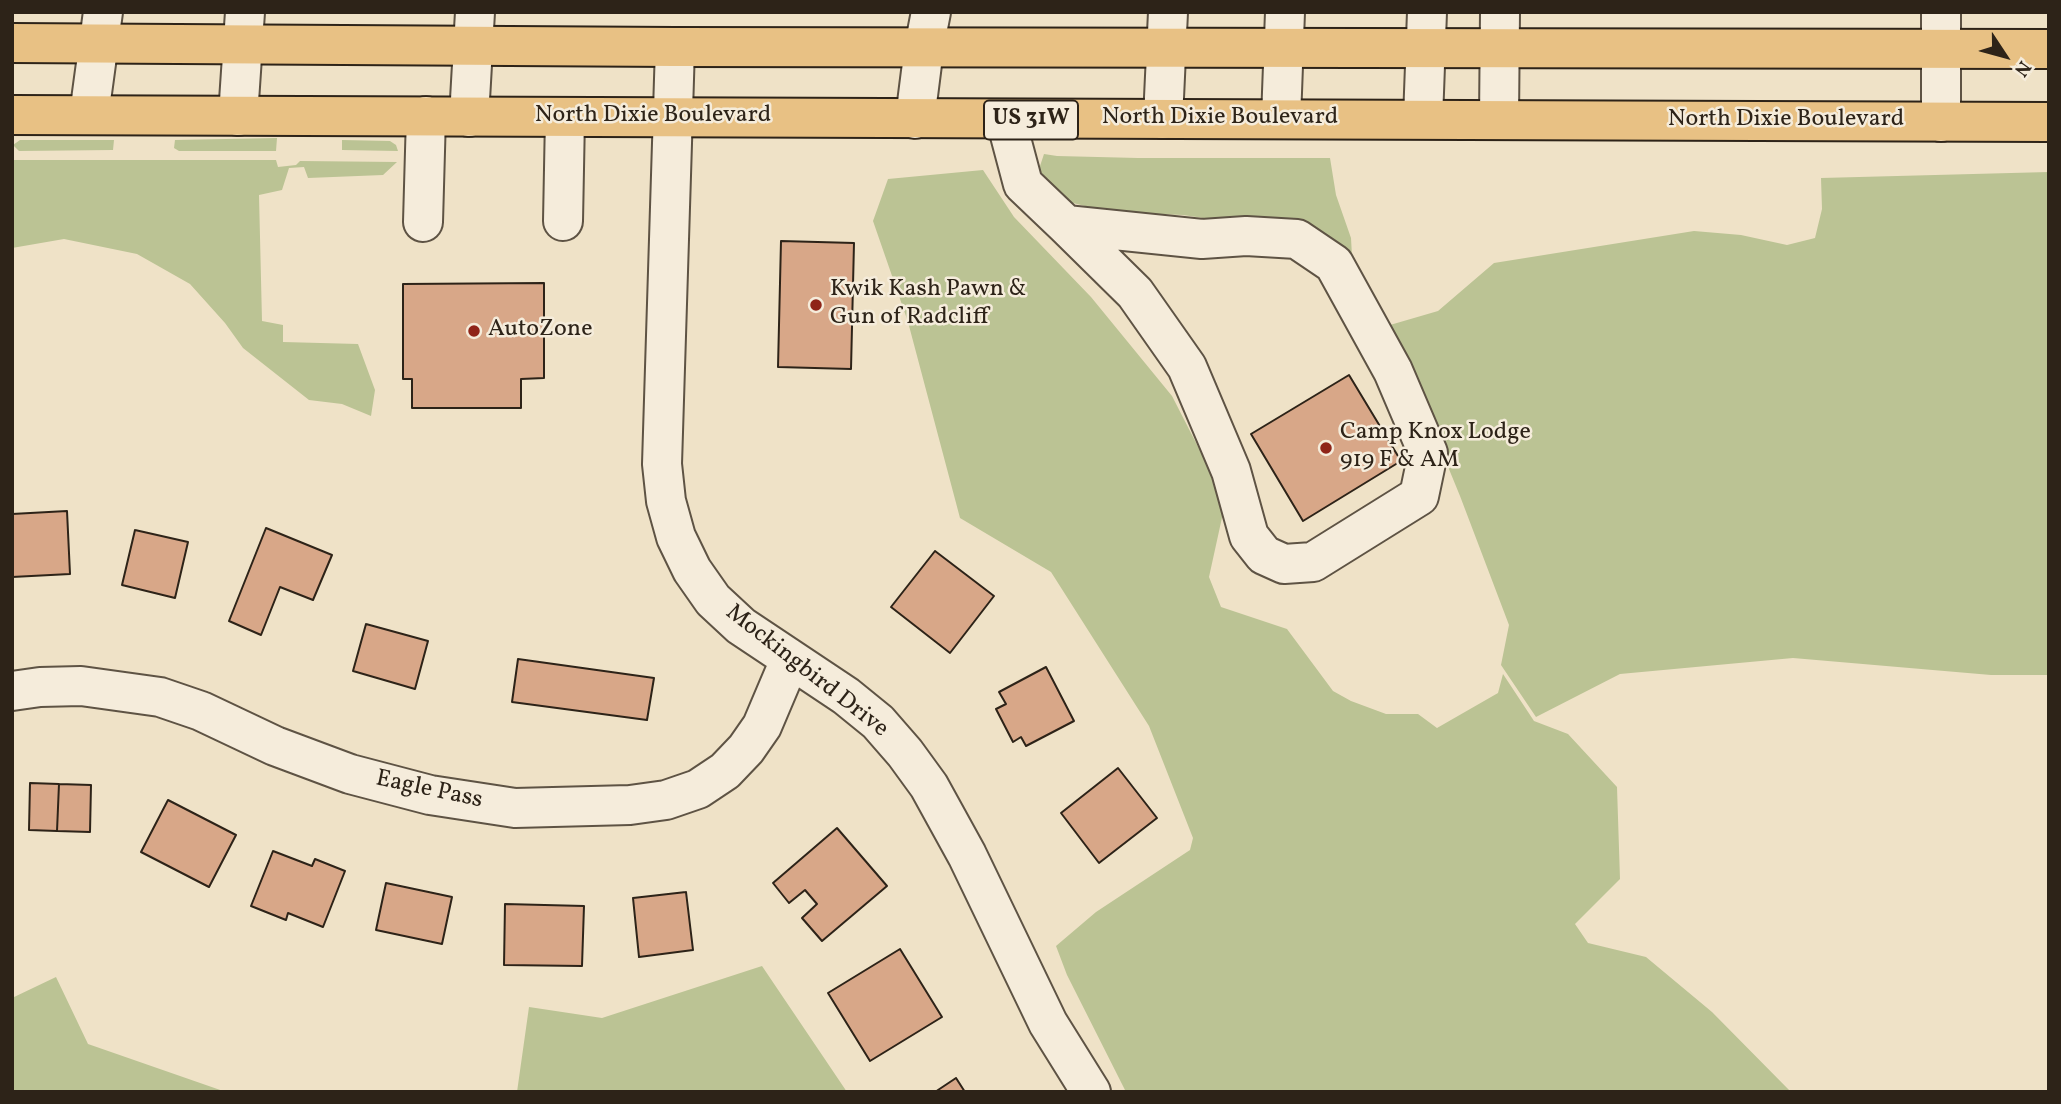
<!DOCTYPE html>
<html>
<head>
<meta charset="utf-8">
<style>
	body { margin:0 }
	#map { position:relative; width:2061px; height:1104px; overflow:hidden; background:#efe2c7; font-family:Vollkorn,serif }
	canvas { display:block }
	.frame { position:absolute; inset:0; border:14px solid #2d2318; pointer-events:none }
	.north { position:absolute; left:1970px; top:21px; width:70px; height:70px; -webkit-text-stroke:5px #f5ecdb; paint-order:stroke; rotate:126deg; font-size:19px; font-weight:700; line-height:28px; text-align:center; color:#2d2318 }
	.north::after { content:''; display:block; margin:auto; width:24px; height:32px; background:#2d2318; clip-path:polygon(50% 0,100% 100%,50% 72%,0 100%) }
</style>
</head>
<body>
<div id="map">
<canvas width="2061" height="1104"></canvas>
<div class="frame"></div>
<div class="north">N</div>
</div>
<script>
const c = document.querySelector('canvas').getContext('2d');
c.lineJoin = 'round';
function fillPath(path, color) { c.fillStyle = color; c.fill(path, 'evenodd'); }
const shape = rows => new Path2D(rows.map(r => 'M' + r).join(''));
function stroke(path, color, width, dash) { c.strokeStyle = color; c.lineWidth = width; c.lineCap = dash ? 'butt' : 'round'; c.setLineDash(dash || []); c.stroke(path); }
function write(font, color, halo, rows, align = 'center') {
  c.font = font + ' Vollkorn,serif'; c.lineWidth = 5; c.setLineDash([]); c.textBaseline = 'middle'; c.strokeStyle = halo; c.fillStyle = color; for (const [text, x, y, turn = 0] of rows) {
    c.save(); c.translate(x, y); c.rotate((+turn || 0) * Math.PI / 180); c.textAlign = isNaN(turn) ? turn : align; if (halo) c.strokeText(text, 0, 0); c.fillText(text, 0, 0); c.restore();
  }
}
const green = shape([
	[277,138,276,151,179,151,174,148,175,140],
	[20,140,114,140,113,150,19,151,13,145],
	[342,140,390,141,396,145,398,151,342,150],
	[1044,154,1057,156,1138,158,1330,158,1336,195,1351,238,1352,256,1324,240,1252,225,1183,215,1109,212,1073,203,1049,191,1037,175],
	[12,160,276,160,278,167,296,165,300,161,397,162,383,175,308,178,304,167,289,168,282,190,259,195,262,321,283,325,283,342,358,344,375,390,371,416,342,404,309,400,243,348,225,323,190,284,137,254,64,239,12,248],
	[983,170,1014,217,1091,297,1172,396,1211,472,1223,513,1209,577,1221,607,1287,629,1333,691,1351,701,1386,714,1418,714,1437,728,1498,693,1503,674,1534,721,1568,734,1617,787,1620,879,1575,924,1588,943,1646,957,1712,1012,1791,1092,1126,1092,1067,975,1056,946,1096,912,1190,850,1193,838,1149,726,1051,572,960,518,908,322,873,221,888,179],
	[2049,172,2049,675,1991,675,1793,658,1620,674,1536,717,1501,665,1509,625,1460,496,1390,325,1438,311,1494,263,1694,231,1741,235,1787,245,1815,238,1822,209,1821,178],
	[762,966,847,1092,517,1092,529,1007,602,1018],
	[56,977,88,1044,226,1092,12,1092,12,998]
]);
const building = shape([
	[781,241,854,243,851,369,778,367,781,241],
	[544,283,544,378,521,379,521,408,412,408,412,379,403,379,403,284,544,283],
	[1349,375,1401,461,1303,521,1251,434,1349,375],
	[67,511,70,574,12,577,12,514,67,511],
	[266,528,332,555,313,600,280,587,261,635,229,621,266,528],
	[135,530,188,542,175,598,122,585,135,530],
	[935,551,994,596,950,653,891,607,935,551],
	[366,624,428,641,415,689,353,671,366,624],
	[518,659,654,678,647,720,512,702,518,659],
	[1046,667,1074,721,1026,746,1021,737,1013,742,996,709,1006,704,999,692,1046,667],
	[1118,768,1157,818,1099,863,1061,813,1118,768],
	[30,783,59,784,57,831,29,830,30,783],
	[59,784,91,785,90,832,57,831,59,784],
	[168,800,236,835,209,887,141,852,168,800],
	[837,828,887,886,822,941,802,918,817,904,805,890,789,903,773,883,837,828],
	[273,851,312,866,315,859,345,871,323,927,288,913,286,920,251,906,273,851],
	[386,883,452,897,442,944,376,930,386,883],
	[686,892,693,950,639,957,633,898,686,892],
	[505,904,584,906,582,966,504,965,505,904],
	[900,949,942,1017,870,1061,828,993,900,949],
	[956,1078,965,1092,935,1092,956,1078]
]);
const minor = shape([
	[675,47,662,464,666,501,676,537,692,570,713,600,741,626,846,696,878,722,905,753,929,786,967,855,1048,1023,1091,1092],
	[89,115,103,12],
	[238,116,245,12],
	[469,117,475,12],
	[915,119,924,48,931,12],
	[1163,119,1168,12],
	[1281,119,1285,12],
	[1423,119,1427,12],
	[1499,119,1500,12],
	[1006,120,1023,184,1066,225,1202,239,1246,236,1297,239,1334,264,1393,371,1428,453,1419,496,1313,562,1284,564,1264,555,1249,536,1231,471,1187,367,1135,293,1066,225],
	[1941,122,1941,12],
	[563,221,565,117],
	[423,222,426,116],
	[12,691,40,687,81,686,160,697,201,711,275,746,350,774,430,795,515,808,630,805,666,800,698,789,725,771,746,749,762,726,790,660]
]);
const highway = shape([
	[12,43,675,47,2049,49],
	[12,115,2049,122]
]);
const markers = [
	[816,305,7,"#8f2418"],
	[474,331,7,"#8f2418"],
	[1326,448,7,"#8f2418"]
];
const shields = [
	[1031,120,94]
];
const shieldNames = [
	["US 31W",1031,120]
];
const streetNames = [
	["North Dixie Boulevard",653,117],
	["North Dixie Boulevard",1220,119],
	["North Dixie Boulevard",1786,121],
	["Mockingbird Drive",806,672,38],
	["Eagle Pass",429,791,12]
];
const poiNames = [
	["Kwik Kash Pawn &",830,291],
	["Gun of Radcliff",830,319],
	["AutoZone",488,331],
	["Camp Knox Lodge",1340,434],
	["919 F & AM",1340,462]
];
fillPath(green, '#bbc394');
fillPath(building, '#d8a788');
stroke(building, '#2d2318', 2);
stroke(minor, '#5e5344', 42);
stroke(highway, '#2d2318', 42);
stroke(minor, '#f5ecdb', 38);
stroke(highway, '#e8c184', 38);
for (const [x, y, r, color] of markers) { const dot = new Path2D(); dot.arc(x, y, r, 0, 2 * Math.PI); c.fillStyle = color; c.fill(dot); stroke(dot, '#f5ecdb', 2.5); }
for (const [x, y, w] of shields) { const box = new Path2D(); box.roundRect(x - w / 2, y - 19.5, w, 39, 5); c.fillStyle = '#f5ecdb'; c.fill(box); stroke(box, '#2d2318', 2); }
write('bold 23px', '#2d2318', null, shieldNames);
write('24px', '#2d2318', '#f5ecdb', streetNames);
write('24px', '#2d2318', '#f5ecdb', poiNames, 'left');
</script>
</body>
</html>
